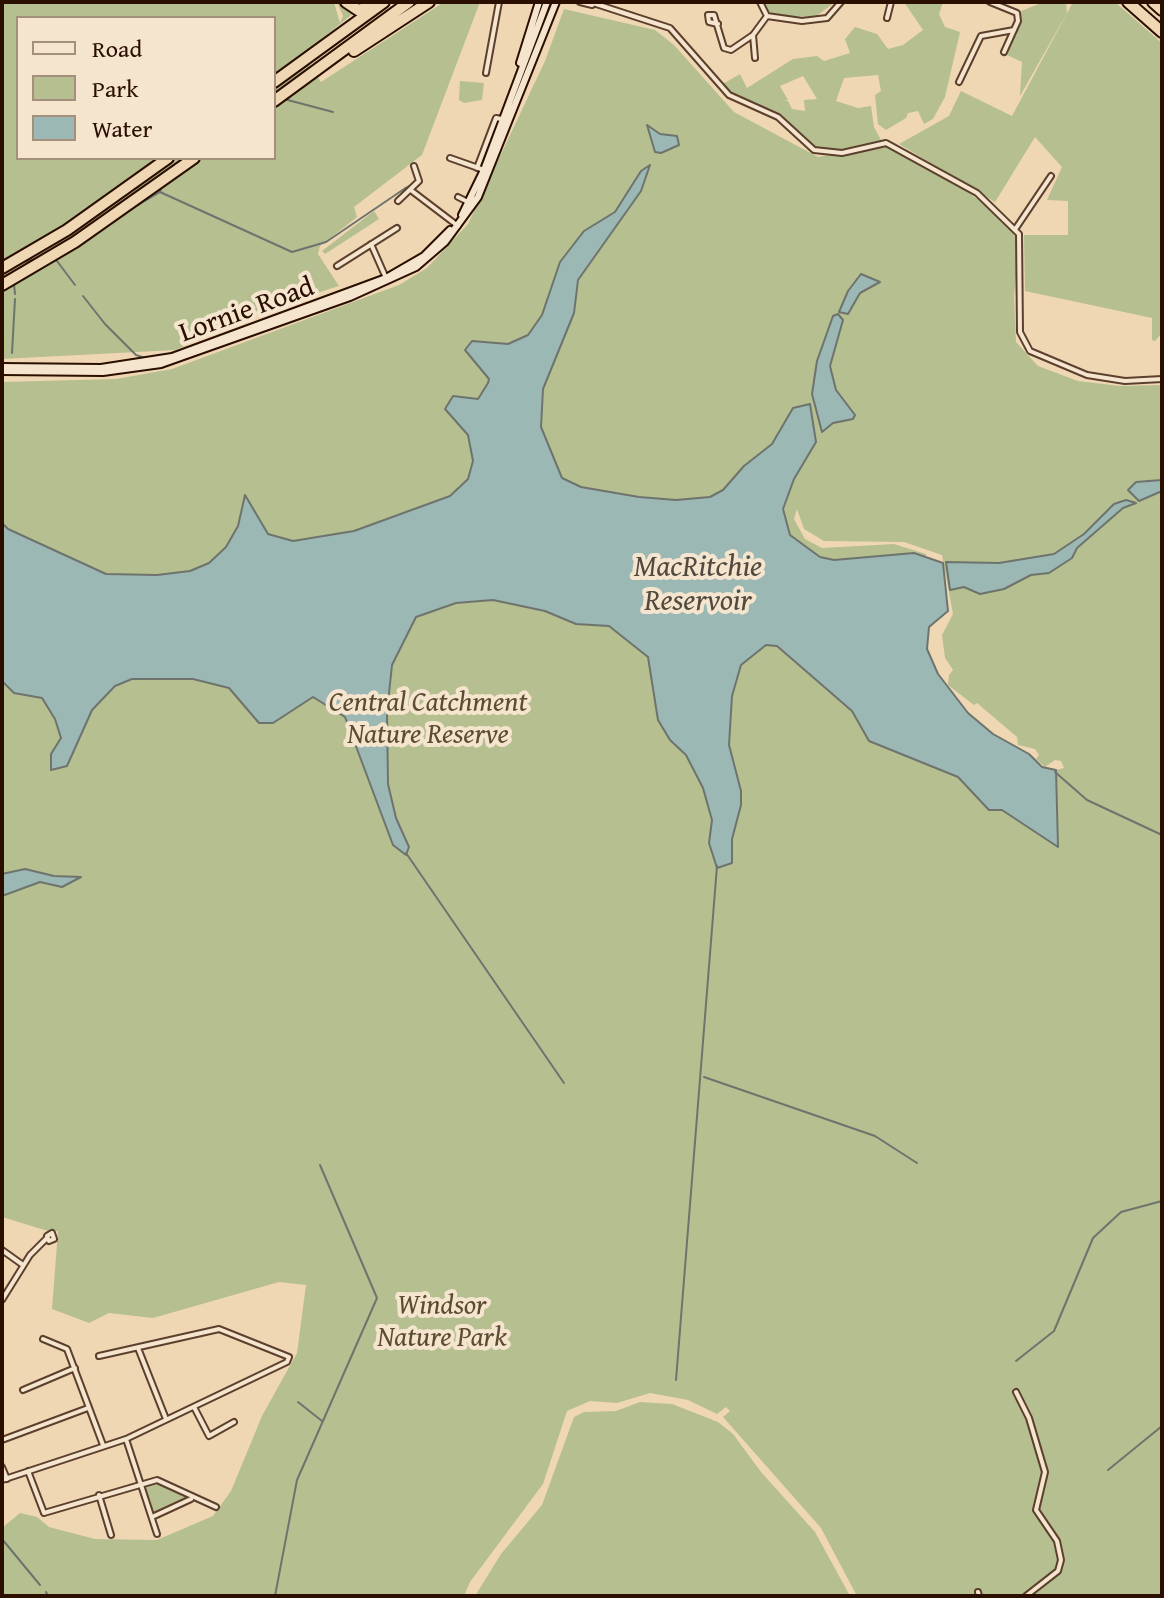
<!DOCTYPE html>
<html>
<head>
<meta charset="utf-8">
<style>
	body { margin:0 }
	#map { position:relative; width:1164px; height:1598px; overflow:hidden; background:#f0d7b4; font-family:"Gentium Book Plus",serif }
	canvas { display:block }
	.frame { position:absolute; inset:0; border:4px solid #2a0e00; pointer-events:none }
	.legend { position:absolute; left:16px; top:16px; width:260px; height:144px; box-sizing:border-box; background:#f5e5ce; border:2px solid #a48f7c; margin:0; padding:10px 14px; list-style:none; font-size:24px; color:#2a0e00 }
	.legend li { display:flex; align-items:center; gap:16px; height:40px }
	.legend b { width:40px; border:2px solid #a48f7c }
</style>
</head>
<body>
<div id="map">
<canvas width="1164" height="1598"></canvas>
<div class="frame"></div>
<ul class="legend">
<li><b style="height:10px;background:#f5e5ce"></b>Road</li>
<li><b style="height:22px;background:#b5bf90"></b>Park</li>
<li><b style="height:22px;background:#9cb8b5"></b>Water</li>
</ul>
</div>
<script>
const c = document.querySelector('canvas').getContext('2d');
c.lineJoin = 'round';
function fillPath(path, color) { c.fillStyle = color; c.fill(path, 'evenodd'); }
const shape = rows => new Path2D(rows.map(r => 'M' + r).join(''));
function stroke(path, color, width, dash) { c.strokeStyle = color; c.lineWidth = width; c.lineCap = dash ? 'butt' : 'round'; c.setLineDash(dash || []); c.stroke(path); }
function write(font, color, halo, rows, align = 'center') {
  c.font = font + ' "Gentium Book Plus",serif'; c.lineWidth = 8; c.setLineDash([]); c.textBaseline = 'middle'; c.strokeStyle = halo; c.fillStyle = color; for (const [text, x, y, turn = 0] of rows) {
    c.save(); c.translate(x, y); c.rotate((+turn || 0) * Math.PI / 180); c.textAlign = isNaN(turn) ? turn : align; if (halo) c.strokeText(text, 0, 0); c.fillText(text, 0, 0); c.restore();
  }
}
const green = shape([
	[2,2,334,2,340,23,343,16,337,2,343,2,355,12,303,54,321,82,444,2,480,2,422,155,354,207,357,217,320,246,318,254,339,286,282,304,175,350,2,359],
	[18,18,274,18,274,158,18,158],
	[835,2,815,17,781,16,767,12,763,3],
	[904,2,943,2,939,14,945,27,960,32,945,97,933,119,924,124,918,111,908,113,906,118,886,130,878,124,875,95,881,91,878,75,844,78,836,101,858,108,871,106,874,127,881,140,829,152,815,147,780,116,730,94,721,85,740,74,747,88,793,59,817,56,824,61,850,53,845,39,855,27,877,34,888,49,903,45,923,30],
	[803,76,817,99,804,100,805,111,792,109,788,101,784,101,788,100,780,86],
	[1044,2,1066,2,1067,13,1020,96,1022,62,1007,55,1021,21,1021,11],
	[1073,2,1115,2,1162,43,1162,333,1155,341,1152,340,1152,318,1025,291,1024,235,1068,235,1068,201,1047,200,1062,167,1035,137,995,202,899,144,949,116,961,91,1012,116],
	[564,9,655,30,674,45,734,112,818,157,888,144,945,176,1011,223,1019,251,1014,296,1016,342,1038,366,1078,381,1120,386,1162,385,1162,1596,857,1596,821,1528,723,1417,730,1411,726,1407,717,1414,688,1400,650,1393,617,1403,590,1401,567,1411,543,1484,470,1582,464,1596,2,1596,2,1528,20,1513,37,1517,49,1527,95,1539,157,1540,213,1516,231,1491,262,1416,297,1353,306,1285,279,1282,153,1318,109,1313,89,1323,52,1309,58,1231,51,1232,2,1217,2,382,116,379,172,369,399,285,427,268,468,224,545,61],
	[797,509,804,529,824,541,904,542,942,555,953,614,942,635,945,658,953,670,949,675,948,685,974,705,977,703,1017,737,1018,745,1035,749,1039,755,1036,759,1045,767,1055,760,1061,761,1064,768,1056,770,1056,776,968,721,925,658,922,625,926,554,894,544,822,548,805,539,794,519],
	[460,81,484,83,482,100,464,103,459,100],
	[374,211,379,219,325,254,322,251],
	[640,1402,672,1404,718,1422,733,1434,761,1472,815,1532,850,1596,475,1596,501,1554,542,1505,574,1417,584,1412,616,1411],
	[157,1480,176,1488,191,1499,152,1517,141,1483]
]);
const water = shape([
	[647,125,660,134,677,136,679,145,661,153,655,152,647,125],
	[650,165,641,191,578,280,574,313,543,389,541,427,562,478,581,487,639,497,676,500,710,497,723,490,744,466,772,444,793,408,810,404,816,442,794,479,783,509,790,535,820,557,834,560,914,553,943,563,948,611,929,627,927,649,938,674,968,713,993,734,1029,754,1042,767,1056,770,1058,847,1002,810,989,810,958,777,869,741,852,711,777,646,766,645,741,665,732,696,729,745,741,791,741,805,732,839,732,863,717,868,709,843,712,820,703,788,686,755,670,740,658,720,648,657,609,626,576,624,545,611,493,600,456,603,416,617,392,665,387,712,388,784,396,818,409,847,406,855,393,845,345,717,313,697,273,723,259,723,229,688,193,679,132,679,115,686,92,710,67,766,51,770,51,754,61,738,55,719,42,698,14,693,2,681,2,523,8,529,106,574,157,575,190,571,209,563,226,547,238,526,245,495,268,534,293,541,354,531,450,496,468,479,473,461,468,435,445,409,453,396,478,399,488,383,489,379,465,350,472,341,508,344,528,335,542,315,560,262,584,231,615,212,641,171,650,165],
	[861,274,880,282,860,293,848,314,839,312,848,291,861,274],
	[838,314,843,320,830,366,836,390,855,415,853,419,833,423,822,432,812,394,817,361,833,316,838,314],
	[1162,480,1162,491,1139,501,1128,490,1136,482,1162,480],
	[1126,500,1136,503,1123,508,1077,548,1072,558,1049,573,1031,575,1004,589,980,594,964,587,950,590,946,562,999,563,1054,554,1084,534,1114,504,1126,500],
	[25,869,54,876,81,877,62,887,40,882,2,896,2,874,25,869]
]);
const stream = shape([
	[284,99,333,112],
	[160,192,292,252,326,242,407,187],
	[126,212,160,192,162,186],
	[54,257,75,285],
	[23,262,36,259],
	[14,284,15,294],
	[83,296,105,324,136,355,145,358],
	[12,353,15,299],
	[1055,772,1087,800,1162,835],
	[406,853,564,1083],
	[704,1077,875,1136,917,1163],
	[1016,1361,1054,1331,1093,1238,1121,1212,1162,1201],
	[676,1380,717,866],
	[298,1402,322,1421],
	[1108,1470,1162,1426],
	[2,1539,40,1585],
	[46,1592,48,1596],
	[275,1596,297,1480,377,1298,320,1165]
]);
const street = shape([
	[580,2,592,5],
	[590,2,670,28,729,95,778,117,814,150,842,153,886,143,977,193,1019,234,1020,332,1030,351,1087,375,1125,381,1162,379],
	[760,2,767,16,802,21,827,18,841,2],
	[990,2,1017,13,1018,21,1004,52],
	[708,15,714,15,724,48,731,50,753,35,767,16],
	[708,15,709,22,718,24],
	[887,18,891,2],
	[753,35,755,58],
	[486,73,499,2],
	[959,82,981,36,1014,30],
	[450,158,484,170],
	[477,168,496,118,502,119],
	[412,191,458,226],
	[458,197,470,203],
	[398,201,419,181,414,166],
	[1016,228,1051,176],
	[371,244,386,278],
	[337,266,397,228],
	[52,1233,54,1239,49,1241,47,1236,52,1233],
	[2,1250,23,1265],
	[2,1300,30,1255,47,1238],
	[43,1339,67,1349,103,1445],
	[138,1348,166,1419],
	[23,1390,75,1368],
	[1016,1392,1029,1418,1045,1472,1036,1510,1057,1541,1061,1560,1058,1571,1026,1596],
	[194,1407,209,1436,234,1422],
	[126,1439,157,1534],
	[2,1440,88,1408],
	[2,1467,7,1479],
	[28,1471,44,1513,157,1480,216,1507],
	[2,1480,126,1439,287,1362,289,1357,219,1329,99,1356],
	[99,1495,111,1535],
	[152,1517,191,1499],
	[978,1592,979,1596]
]);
const secondary = shape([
	[520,63,539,2],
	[462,215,484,170,547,2],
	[2,367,101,368,172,357,386,278,424,256,450,230],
	[2,371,103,372,161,364,350,297,416,267,445,242,478,197,556,2]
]);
const highway = shape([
	[346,2,358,10,372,6],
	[1128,2,1162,32],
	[1153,2,1162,10],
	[354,51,429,2],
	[274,82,384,2],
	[274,101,409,2],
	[2,268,67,230,168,158],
	[2,285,75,242,194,158]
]);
const streetNames = [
	["Lornie Road",247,311,-20]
];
const parkNames = [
	["Central Catchment",428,704],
	["Nature Reserve",428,736],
	["Windsor",442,1307],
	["Nature Park",442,1339]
];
const waterNames = [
	["MacRitchie",698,568],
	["Reservoir",698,602]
];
fillPath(green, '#b5bf90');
fillPath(water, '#9cb8b5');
stroke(water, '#6e746d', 2);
stroke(stream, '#6e746d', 2);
stroke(street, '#5c402d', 8);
stroke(secondary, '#2a0e00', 10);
stroke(highway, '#2a0e00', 14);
stroke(street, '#f5e5ce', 4);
stroke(secondary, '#f5e5ce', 6);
stroke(highway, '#f0d7b4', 10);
write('28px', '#2a0e00', '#f5e5ce', streetNames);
write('italic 28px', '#5b4c32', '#f5e5ce', parkNames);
write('italic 30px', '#524a3f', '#f5e5ce', waterNames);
</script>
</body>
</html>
